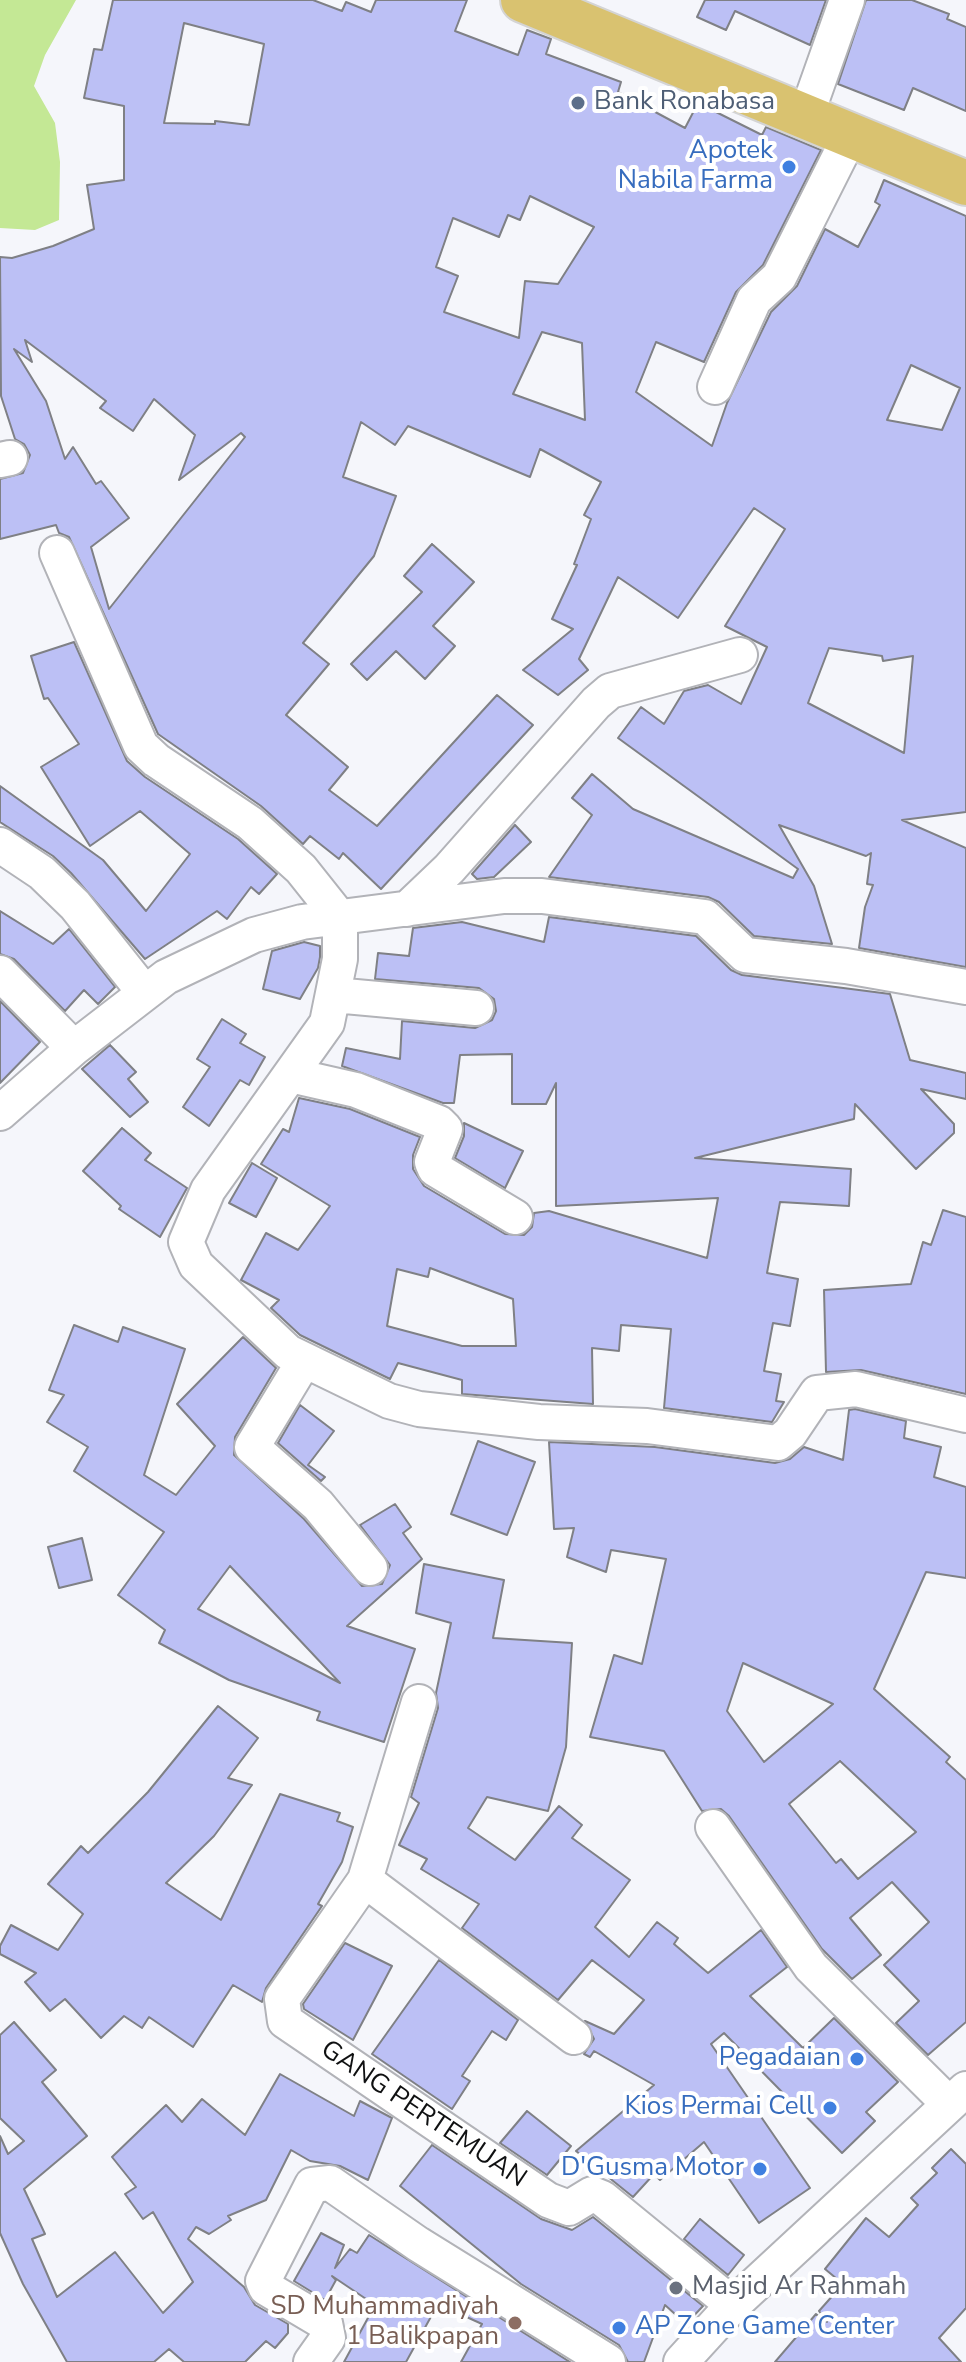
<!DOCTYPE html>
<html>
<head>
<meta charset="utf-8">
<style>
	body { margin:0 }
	canvas { display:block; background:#f5f6fb }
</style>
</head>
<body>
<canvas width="966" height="2362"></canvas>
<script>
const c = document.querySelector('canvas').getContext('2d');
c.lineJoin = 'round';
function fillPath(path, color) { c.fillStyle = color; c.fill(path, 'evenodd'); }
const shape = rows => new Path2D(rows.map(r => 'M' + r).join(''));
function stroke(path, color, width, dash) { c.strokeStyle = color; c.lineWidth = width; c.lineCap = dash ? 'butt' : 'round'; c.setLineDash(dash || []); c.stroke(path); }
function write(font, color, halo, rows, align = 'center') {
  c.font = font + ' "Nunito Sans",sans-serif'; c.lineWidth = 8; c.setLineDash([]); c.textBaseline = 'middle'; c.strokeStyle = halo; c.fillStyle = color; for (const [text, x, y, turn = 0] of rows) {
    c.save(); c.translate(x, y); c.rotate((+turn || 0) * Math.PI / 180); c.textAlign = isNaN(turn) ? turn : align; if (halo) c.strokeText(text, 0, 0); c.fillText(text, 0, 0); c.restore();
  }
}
const green = shape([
	[0,0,76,0,45,55,34,86,55,123,60,162,59,220,35,230,0,228]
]);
const building = shape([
	[113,0,313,0,342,11,346,2,371,12,376,0,467,0,455,31,518,55,527,30,551,39,546,54,621,82,618,92,685,128,698,103,762,135,766,127,821,150,763,265,736,292,704,362,656,342,636,392,712,446,727,403,771,312,797,286,825,229,858,247,880,205,875,202,884,180,966,216,966,812,902,820,966,848,966,967,859,948,865,907,873,885,867,884,871,853,866,856,779,825,814,886,832,944,754,936,719,902,708,897,549,877,592,815,572,798,592,774,633,809,793,878,798,869,618,738,641,707,664,724,684,691,708,685,741,704,767,647,725,626,785,529,754,508,678,618,618,577,579,659,588,670,558,695,523,670,573,629,552,619,577,565,574,564,591,519,584,515,601,482,540,449,530,477,408,426,395,445,361,422,343,477,396,496,374,556,303,643,329,664,286,715,348,767,329,790,377,826,497,695,533,725,381,889,343,853,339,859,310,836,303,844,261,806,158,734,69,537,59,533,56,525,0,539,0,479,23,473,30,455,24,444,15,439,1,396,0,257,12,258,53,246,94,229,87,185,124,180,124,106,84,98,94,49,102,50,113,0],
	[184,23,264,44,249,125,215,121,215,124,164,123,184,23],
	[530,196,594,227,558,284,525,281,519,338,444,312,458,276,436,267,453,218,499,237,508,215,520,220,530,196],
	[542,332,582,343,585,420,513,394,542,332],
	[25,340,106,401,100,408,133,431,154,399,195,435,179,480,241,433,245,437,109,609,91,547,129,518,101,481,96,484,73,447,65,459,46,401,14,349,32,362,25,340],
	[911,365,960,388,942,430,887,420,911,365],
	[829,648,882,656,883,661,913,656,904,753,808,703,829,648],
	[705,0,826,0,810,45,735,11,726,30,697,17,705,0],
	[866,0,912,0,949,14,947,19,966,27,966,111,913,88,904,110,838,84,866,0],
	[432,544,474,582,433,626,455,646,425,679,396,651,367,680,351,664,422,592,404,576,432,544],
	[74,642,127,761,145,777,238,839,277,874,259,894,251,887,227,919,217,911,145,959,71,873,53,856,0,822,0,786,103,860,146,911,190,854,140,811,90,846,41,767,79,744,48,698,44,699,31,656,74,642],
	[515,825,531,842,494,877,477,879,472,874,515,825],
	[0,911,53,944,69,929,115,987,98,1004,84,990,65,1011,14,959,0,954,0,911],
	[549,917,696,936,731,970,742,975,890,994,910,1060,966,1073,966,1099,921,1089,954,1124,954,1133,916,1169,855,1104,854,1119,695,1158,851,1169,849,1206,780,1202,767,1273,798,1279,790,1326,773,1323,764,1371,781,1374,776,1401,784,1402,772,1422,664,1408,671,1329,621,1325,619,1351,592,1348,593,1404,462,1394,462,1380,398,1363,390,1379,300,1335,271,1308,279,1300,241,1280,266,1233,298,1250,330,1206,261,1164,283,1129,289,1132,299,1098,350,1109,420,1137,413,1155,413,1169,424,1186,505,1234,524,1235,532,1227,534,1213,549,1211,707,1258,718,1198,556,1206,556,1083,546,1104,512,1104,512,1054,460,1055,454,1103,443,1103,342,1066,346,1048,400,1059,402,1021,475,1028,492,1020,496,1011,494,999,479,988,375,979,378,953,409,956,413,928,462,922,544,942,549,917],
	[430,1268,513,1299,516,1346,462,1346,387,1326,397,1269,428,1277,430,1268],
	[304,942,320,946,320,957,318,968,300,999,263,989,272,951,304,942],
	[0,1001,40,1042,0,1083,0,1001],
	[222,1019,246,1034,240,1043,265,1057,249,1085,240,1080,209,1126,183,1107,210,1067,197,1059,222,1019],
	[110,1045,136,1072,128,1079,148,1102,130,1117,82,1069,110,1045],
	[464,1123,523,1151,505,1188,455,1158,464,1136,464,1123],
	[122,1128,151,1153,145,1160,187,1188,160,1237,119,1209,121,1206,83,1171,122,1128],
	[252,1163,277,1178,256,1217,229,1203,252,1163],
	[943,1210,966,1217,966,1394,861,1370,826,1372,824,1290,911,1284,923,1242,931,1245,943,1210],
	[74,1325,118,1342,123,1327,185,1349,144,1475,176,1495,215,1446,177,1404,243,1337,276,1368,235,1437,234,1455,304,1519,362,1586,382,1584,390,1565,360,1525,395,1504,411,1527,403,1533,422,1559,347,1626,415,1649,384,1742,317,1720,320,1712,229,1680,159,1643,165,1630,118,1595,164,1532,74,1471,88,1447,47,1422,64,1395,49,1390,74,1325],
	[230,1566,340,1683,198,1609,230,1566],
	[300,1405,334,1431,308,1465,325,1477,321,1481,278,1443,300,1405],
	[855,1409,906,1421,904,1438,941,1447,934,1477,966,1487,966,1578,926,1572,874,1689,950,1757,946,1762,966,1780,966,2022,928,2055,896,2023,919,2001,884,1965,929,1922,892,1882,850,1918,881,1955,852,1979,822,1949,729,1816,721,1809,702,1811,664,1751,590,1737,614,1655,642,1664,666,1559,611,1550,606,1572,567,1557,574,1528,554,1529,549,1442,655,1447,775,1463,790,1459,804,1447,843,1460,849,1410,855,1409],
	[743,1663,833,1704,764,1762,727,1711,743,1663],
	[840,1761,916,1832,858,1879,841,1859,836,1863,789,1804,840,1761],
	[478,1441,535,1462,507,1535,451,1514,478,1441],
	[82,1538,92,1580,59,1588,48,1547,82,1538],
	[424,1564,504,1580,493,1638,572,1643,566,1747,548,1811,487,1797,468,1828,515,1860,559,1806,582,1825,572,1838,630,1880,595,1927,629,1957,657,1922,678,1938,674,1944,708,1973,761,1930,787,1967,750,1996,803,2048,834,2018,898,2082,866,2112,875,2121,842,2153,724,2033,711,2044,810,2188,759,2223,704,2142,660,2180,654,2174,633,2197,576,2151,654,2085,594,2051,590,2057,584,2054,594,2039,585,2021,614,2034,644,2000,592,1960,558,2000,462,1928,479,1904,421,1869,427,1859,399,1845,419,1803,411,1797,438,1708,436,1693,451,1623,416,1613,424,1564],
	[218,1706,258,1738,228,1778,252,1785,214,1836,166,1883,221,1920,280,1794,340,1813,337,1821,353,1827,342,1862,318,1904,322,1906,266,1988,262,2002,233,1985,193,2047,149,2017,142,2028,124,2016,101,2038,65,1999,50,2011,25,1982,36,1973,0,1954,0,1946,11,1925,58,1950,83,1914,48,1884,81,1846,88,1853,148,1792,218,1706],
	[345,1943,392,1966,353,2040,304,2009,303,2004,345,1943],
	[439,1960,518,2020,506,2040,492,2031,462,2076,470,2081,452,2109,372,2054,439,1960],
	[14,2022,56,2070,42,2082,87,2136,24,2189,45,2234,32,2239,57,2297,115,2252,163,2313,193,2282,153,2212,143,2219,125,2194,136,2187,112,2157,166,2105,182,2122,202,2099,245,2135,280,2074,354,2116,360,2101,392,2118,368,2180,340,2166,310,2161,291,2150,266,2200,228,2216,231,2220,209,2234,196,2227,188,2239,244,2287,255,2305,288,2324,288,2333,275,2348,266,2341,245,2362,184,2362,169,2349,154,2362,67,2362,23,2284,0,2233,0,2136,8,2154,24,2141,0,2118,0,2035,14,2022],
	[527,2111,571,2146,547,2175,500,2143,527,2111],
	[432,2145,541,2219,572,2230,593,2217,703,2306,686,2324,665,2305,644,2362,628,2362,619,2345,521,2284,400,2186,432,2145],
	[951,2149,966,2164,966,2308,939,2338,961,2362,775,2362,816,2314,827,2322,819,2311,843,2284,825,2269,866,2218,889,2237,918,2205,911,2198,937,2173,932,2168,951,2149],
	[700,2219,744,2255,728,2275,684,2239,700,2219],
	[321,2233,344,2245,335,2268,350,2249,357,2253,369,2235,570,2362,461,2362,482,2324,438,2304,406,2362,344,2362,375,2305,332,2276,336,2280,325,2300,294,2281,321,2233]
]);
const minor = shape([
	[813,96,847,0],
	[715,387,754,300,779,277,851,134],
	[0,460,10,458],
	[57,553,141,746,156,760,250,823,301,869,340,918],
	[0,845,42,873,75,905,144,992],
	[407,909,449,869,596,703,610,691,740,655],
	[340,918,340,959,327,1023,208,1190,186,1242,196,1265,288,1352,389,1401,419,1409,539,1422,647,1426,778,1443,790,1433,817,1393,856,1389,966,1415],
	[0,973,74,1048],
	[334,995,476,1008],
	[290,1075,356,1090,439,1123,445,1129,432,1162,435,1169,515,1217],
	[0,1113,74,1048,166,977,254,935,302,922,504,896,542,896,705,917,745,955,846,966,966,987],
	[304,1361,252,1447,318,1505,370,1568],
	[419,1702,365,1880,282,1999,285,2021,548,2200,569,2208,592,2194,602,2198,733,2305],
	[713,1827,811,1967,949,2104],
	[365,1880,574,2037],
	[311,2362,328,2338,325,2323,266,2288,263,2281,312,2185,330,2183,418,2244,608,2362],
	[681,2362,733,2305,966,2089]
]);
const major = shape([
	[523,0,966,183]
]);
const markers = [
	[578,103,8,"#5c6f8a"],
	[789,167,8,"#3f7fe0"],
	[857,2059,8,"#3f7fe0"],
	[830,2108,8,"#3f7fe0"],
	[760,2169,8,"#3f7fe0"],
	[676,2288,8,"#6b7280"],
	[515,2323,8,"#8d6e63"],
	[619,2328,8,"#3f7fe0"]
];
const serviceNames = [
	["Bank Ronabasa",594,103]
];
const shopNames = [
	["Apotek",773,152],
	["Nabila Farma",773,182],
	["Pegadaian",841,2059],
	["Kios Permai Cell",814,2108],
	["D'Gusma Motor",744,2169],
	["AP Zone Game Center",635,2328,"left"]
];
const streetNames = [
	["GANG PERTEMUAN",423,2115,34]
];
const worshipNames = [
	["Masjid Ar Rahmah",692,2288]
];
const educationNames = [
	["SD Muhammadiyah",499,2308],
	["1 Balikpapan",499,2338]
];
fillPath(green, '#c4e895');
fillPath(building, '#bcc0f5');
stroke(building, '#7f8085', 2);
stroke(minor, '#b2b3b8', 38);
stroke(major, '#d4d4d4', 48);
stroke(minor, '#fff', 34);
stroke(major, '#d9c270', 44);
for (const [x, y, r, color] of markers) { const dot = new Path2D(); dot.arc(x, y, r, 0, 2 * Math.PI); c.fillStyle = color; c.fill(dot); stroke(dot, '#fff', 3); }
write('26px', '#4e5e75', '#fff', serviceNames, 'left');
write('26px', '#366cbe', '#fff', shopNames, 'right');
write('26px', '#0f1011', '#fff', streetNames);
write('26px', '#5b616d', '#fff', worshipNames, 'left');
write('26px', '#785e54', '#fff', educationNames, 'right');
</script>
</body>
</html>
